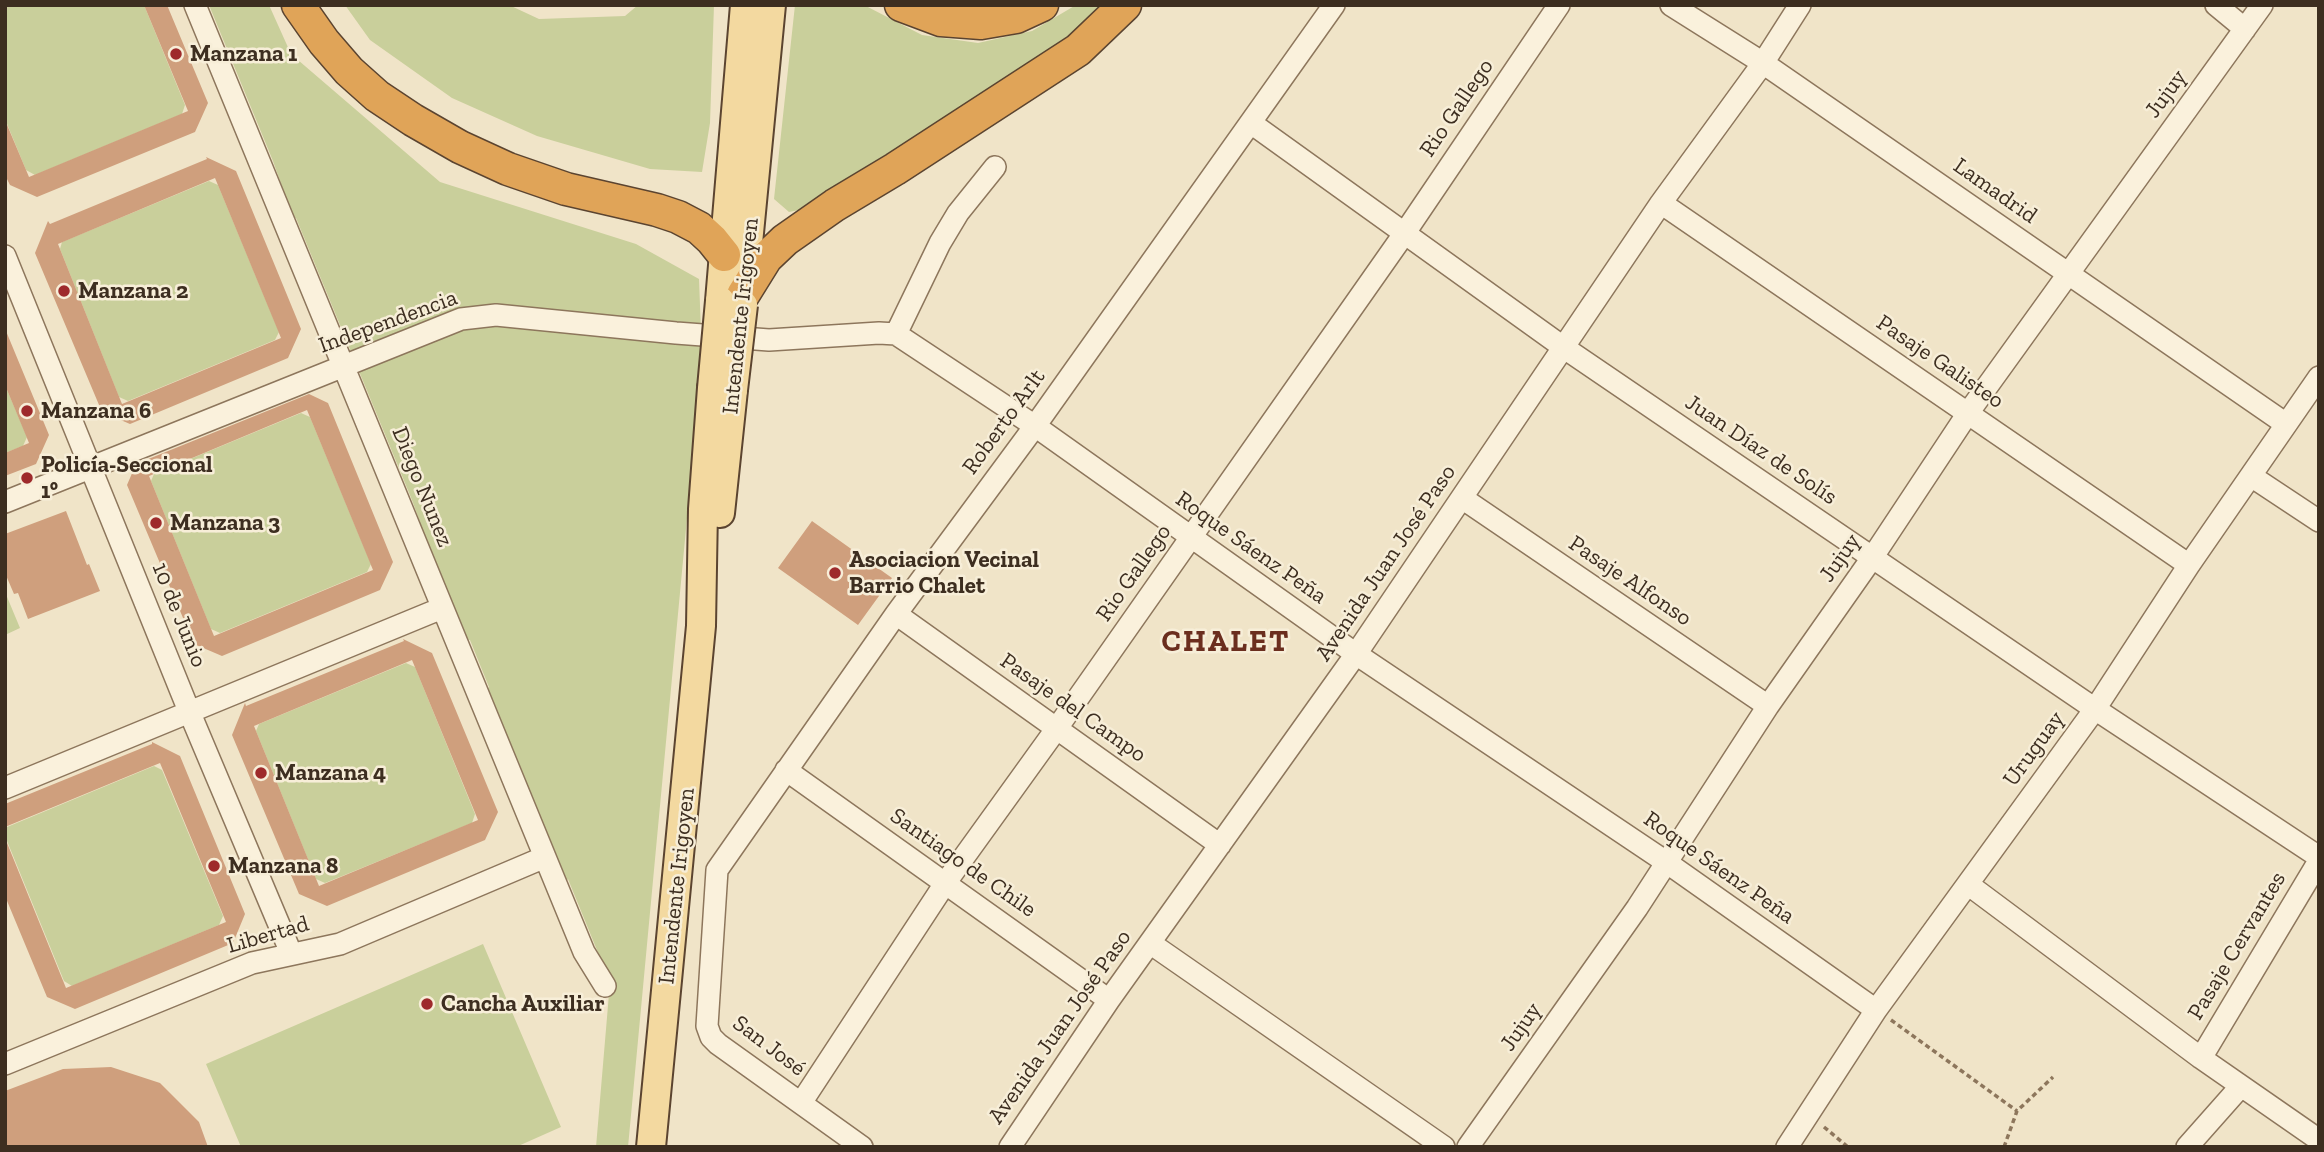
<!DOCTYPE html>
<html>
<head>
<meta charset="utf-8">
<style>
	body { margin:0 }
	#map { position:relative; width:2324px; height:1152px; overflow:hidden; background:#f0e4c8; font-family:"Zilla Slab",serif }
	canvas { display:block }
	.frame { position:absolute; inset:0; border:7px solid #3d2e20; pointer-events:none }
</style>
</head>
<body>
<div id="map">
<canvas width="2324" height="1152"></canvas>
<div class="frame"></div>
</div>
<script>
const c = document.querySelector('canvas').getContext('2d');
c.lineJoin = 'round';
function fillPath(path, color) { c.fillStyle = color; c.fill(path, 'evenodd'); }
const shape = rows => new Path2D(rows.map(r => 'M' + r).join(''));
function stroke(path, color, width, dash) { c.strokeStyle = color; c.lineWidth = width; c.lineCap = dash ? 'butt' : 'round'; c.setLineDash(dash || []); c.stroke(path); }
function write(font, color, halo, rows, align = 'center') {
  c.font = font + ' "Zilla Slab",serif'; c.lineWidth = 5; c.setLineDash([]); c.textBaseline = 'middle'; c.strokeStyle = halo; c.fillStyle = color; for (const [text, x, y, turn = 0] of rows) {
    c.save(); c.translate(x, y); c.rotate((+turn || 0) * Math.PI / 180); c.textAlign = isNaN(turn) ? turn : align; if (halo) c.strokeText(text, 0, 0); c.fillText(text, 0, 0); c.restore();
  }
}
const green = shape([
	[5,5,144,5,185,105,182,114,35,175,26,170,5,119],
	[209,5,269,5,291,54,440,182,636,244,699,279,702,358,628,1147,596,1147,610,982,568,879,560,891,486,691,489,687,470,640,464,639,463,643,412,500,296,218,293,218,273,161],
	[345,5,509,5,539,19,625,16,638,5,714,5,710,123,702,172,650,169,537,136,452,98,370,40],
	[795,5,864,5,922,35,978,43,1032,31,1076,5,1105,5,1090,22,814,207,789,212,774,199],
	[209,181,218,185,279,332,275,340,128,401,119,397,60,249,62,242],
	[5,385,27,437,23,446,5,453],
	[301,413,310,417,371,564,367,572,220,633,211,629,151,481,154,474],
	[5,592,20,628,5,635],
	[406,663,415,667,475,814,472,823,325,883,316,879,256,731,259,724],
	[154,766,162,770,223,916,219,925,72,986,64,981,5,836,7,827],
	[483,944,561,1127,516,1147,241,1147,206,1064]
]);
const building = shape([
	[144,5,167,5,208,103,195,132,37,197,10,185,5,175,5,120,29,177,188,111],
	[206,157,236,171,301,329,288,358,130,424,102,412,35,253,48,221,50,224,207,159],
	[215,178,281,338,122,404,58,244],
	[6,331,49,435,36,464,5,476,5,453,29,443,5,385],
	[309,394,328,403,393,562,380,590,222,656,194,644,127,485,136,464],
	[307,410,373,570,214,636,149,476],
	[66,511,87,565,89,564,100,591,28,619,18,593,14,594,5,573,5,534],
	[812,521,892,578,858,625,778,568],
	[403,639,432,653,498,812,485,840,327,906,299,894,232,735,245,703,246,706,404,641],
	[412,660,478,820,319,886,254,726],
	[152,742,180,756,245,914,233,943,75,1009,47,997,5,896,5,838,66,988,226,922,160,763,5,827,5,804,152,744],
	[111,1067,160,1083,199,1122,208,1147,5,1147,5,1091,63,1069]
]);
const path = shape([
	[1891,1020,2017,1111],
	[1824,1127,1848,1147],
	[2004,1147,2017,1111,2053,1077]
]);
const minor = shape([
	[195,5,584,952,605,986],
	[1671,5,1763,63,2286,424],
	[2216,5,2245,29],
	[1251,123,1563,347,2095,709,2319,857],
	[995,167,958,213,940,243,896,334,1035,426,1356,654,1666,862,1876,1010],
	[1661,203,2189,565],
	[5,256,189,711,291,953],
	[2251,476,2319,521],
	[1462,498,1768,706],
	[5,502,461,319,496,315,676,333,769,340,879,333,896,334],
	[896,614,1220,845],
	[786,770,1109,1000],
	[5,788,442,608],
	[1969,885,2201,1058,2319,1140],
	[1150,943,1444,1147],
	[2201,1058,2319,861],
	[5,1064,252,963,340,944,545,857],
	[801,1103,946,882,1057,728,1404,234,1559,5],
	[862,1147,718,1044,711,1037,707,1026,717,870,896,614,1035,426,1334,5],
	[1010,1147,1109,1000,1356,654,1661,203,1763,63,1800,5],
	[1468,1147,1637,908,1768,706,1872,558,1968,413,2262,5],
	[1787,1147,1876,1010,2095,709,2189,565,2319,377],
	[2187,1147,2241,1086]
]);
const major = shape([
	[743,295,771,5],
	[720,301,745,5],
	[720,513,733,390],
	[651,1147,701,626,703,509,712,388]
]);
const highway = shape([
	[298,5,324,42,349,71,377,96,413,120,460,147,508,169,566,189,657,210,678,217,699,228,712,240,724,255],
	[901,5,941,20,981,23,1016,17,1042,5],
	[743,295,766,258,785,240,835,205,895,169,1078,50,1125,5]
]);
const majorBridge = shape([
	[712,388,720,301],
	[733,390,743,305]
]);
const markers = [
	[176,54,7,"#9e2a2b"],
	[64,291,7,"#9e2a2b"],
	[27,411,7,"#9e2a2b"],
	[27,478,7,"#9e2a2b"],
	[156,523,7,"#9e2a2b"],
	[835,573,7,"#9e2a2b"],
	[261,773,7,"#9e2a2b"],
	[214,866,7,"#9e2a2b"],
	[427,1004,7,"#9e2a2b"]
];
const poiNames = [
	["Manzana 1",190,54],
	["Manzana 2",78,291],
	["Manzana 6",41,411],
	["Policía-Seccional",41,465],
	["1°",41,491],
	["Manzana 3",170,523],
	["Asociacion Vecinal",849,560],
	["Barrio Chalet",849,586],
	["Manzana 4",275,773],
	["Manzana 8",228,866],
	["Cancha Auxiliar",441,1004]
];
const streetNames = [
	["Jujuy",2166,94,-54],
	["Rio Gallego",1457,108,-56],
	["Lamadrid",1995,191,35],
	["Intendente Irigoyen",741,316,-84],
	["Independencia",388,322,-20],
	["Pasaje Galisteo",1940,362,34],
	["Roberto Arlt",1004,422,-54],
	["Juan Díaz de Solís",1761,450,34],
	["Diego Nunez",422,487,68],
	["Roque Sáenz Peña",1251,548,35],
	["Jujuy",1840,558,-55],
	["Avenida Juan José Paso",1386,563,-56],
	["Rio Gallego",1134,573,-55],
	["Pasaje Alfonso",1630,581,34],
	["10 de Junio",179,615,68],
	["Pasaje del Campo",1073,708,35],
	["Uruguay",2034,749,-54],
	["Santiago de Chile",963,863,35],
	["Roque Sáenz Peña",1719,868,35],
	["Intendente Irigoyen",677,886,-84],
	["Libertad",268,935,-16],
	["Pasaje Cervantes",2237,946,-59],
	["Avenida Juan José Paso",1060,1027,-55],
	["Jujuy",1521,1027,-55],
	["San José",769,1046,37]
];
const districtNames = [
	["CHALET",1226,642]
];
fillPath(green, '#c9cf9b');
fillPath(building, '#cf9f7d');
stroke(minor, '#8d765c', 24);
stroke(major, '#5b4430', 32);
stroke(highway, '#5b4430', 35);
stroke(path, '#8d765c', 3.5, [5, 3.5]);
stroke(minor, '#faf1dc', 21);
stroke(major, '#f3d9a0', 28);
stroke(highway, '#e0a458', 32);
stroke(majorBridge, '#5b4430', 32, []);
stroke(majorBridge, '#f3d9a0', 28);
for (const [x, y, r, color] of markers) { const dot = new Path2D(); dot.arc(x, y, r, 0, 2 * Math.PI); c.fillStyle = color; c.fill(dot); stroke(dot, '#f7eed8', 2.5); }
write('bold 23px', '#3d2e20', '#f7eed8', poiNames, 'left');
write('23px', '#3d2e20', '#f7eed8', streetNames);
c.letterSpacing = '2px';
write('bold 30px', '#6b2e1e', '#f7eed8', districtNames);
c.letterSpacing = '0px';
</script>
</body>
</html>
